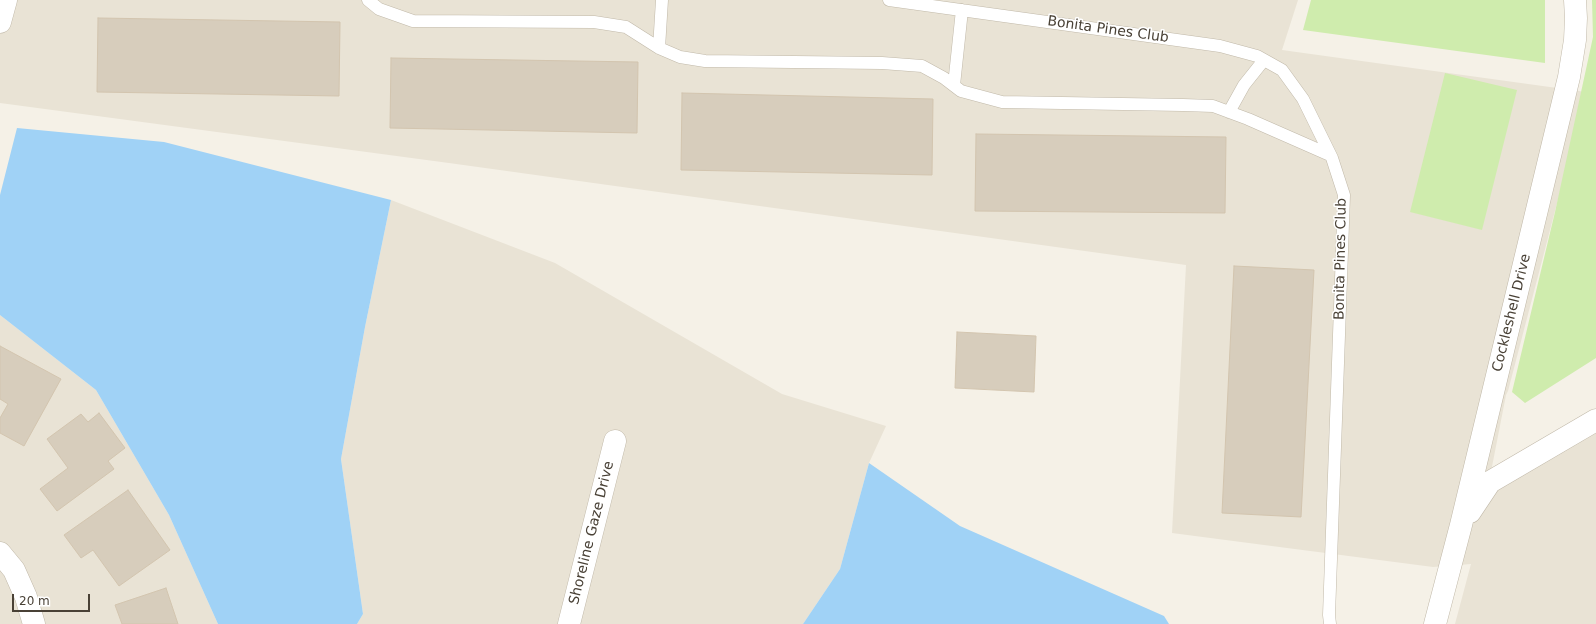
<!DOCTYPE html>
<html>
<head>
<meta charset="utf-8">
<style>
	body { margin:0 }
	#map { position:relative; width:1596px; height:624px; overflow:hidden; background:#f5f1e7; font-family:"DejaVu Sans",sans-serif }
	canvas { display:block }
	.scale { position:absolute; left:12px; top:594px; width:78px; height:18px; box-sizing:border-box; border:2px solid #494136; border-top:0; padding-left:5px; font-size:12px; line-height:14px; white-space:nowrap; color:#494136; -webkit-text-stroke:3px #fff; paint-order:stroke }
</style>
</head>
<body>
<div id="map">
<canvas width="1596" height="624"></canvas>
<div class="scale">20 m</div>
</div>
<script>
const c = document.querySelector('canvas').getContext('2d');
c.lineJoin = 'round';
function fillPath(path, color) { c.fillStyle = color; c.fill(path, 'evenodd'); }
const shape = rows => new Path2D(rows.map(r => 'M' + r).join(''));
function stroke(path, color, width, dash) { c.strokeStyle = color; c.lineWidth = width; c.lineCap = dash ? 'butt' : 'round'; c.setLineDash(dash || []); c.stroke(path); }
function write(font, color, halo, rows, align = 'center') {
  c.font = font + ' "DejaVu Sans",sans-serif'; c.lineWidth = 3; c.setLineDash([]); c.textBaseline = 'middle'; c.strokeStyle = halo; c.fillStyle = color; for (const [text, x, y, turn = 0] of rows) {
    c.save(); c.translate(x, y); c.rotate((+turn || 0) * Math.PI / 180); c.textAlign = isNaN(turn) ? turn : align; if (halo) c.strokeText(text, 0, 0); c.fillText(text, 0, 0); c.restore();
  }
}
const residential = shape([
	[0,0,1298,0,1282,50,1586,92,1508,391,1506,395,1489,482,1596,416,1596,624,1455,624,1471,564,1433,567,1172,533,1186,265,449,163,0,103],
	[391,200,555,263,782,394,886,426,869,463,840,569,803,624,357,624,363,614,341,459,365,327],
	[0,315,96,390,169,515,218,624,0,624]
]);
const green = shape([
	[1311,0,1545,0,1545,63,1303,30],
	[1592,0,1596,0,1596,358,1525,403,1512,392,1555,212,1593,37],
	[1445,73,1517,90,1482,230,1410,212]
]);
const water = shape([
	[17,128,164,142,391,200,365,327,341,459,363,614,357,624,218,624,169,515,96,390,0,315,0,195],
	[869,463,960,526,1164,616,1169,624,803,624,840,569]
]);
const building = shape([
	[98,18,340,22,339,96,97,92,98,18],
	[391,58,638,62,637,133,390,128,391,58],
	[682,93,933,99,932,175,681,170,682,93],
	[976,134,1226,137,1225,213,975,211,976,134],
	[1234,266,1314,270,1301,517,1222,513,1234,266],
	[957,332,1036,336,1034,392,955,388,957,332],
	[0,346,61,379,24,446,0,433,0,418,8,404,0,399,0,346],
	[99,413,125,448,108,461,114,469,57,511,40,489,68,468,47,439,81,414,88,422,99,413],
	[128,490,170,550,119,586,93,550,81,558,64,535,128,490],
	[166,588,178,624,122,624,115,605,166,588]
]);
const lane = shape([
	[368,0,379,9,413,21,594,22,626,27,659,48,680,57,705,61,882,63,922,66,944,78,961,91,1002,102,1183,105,1213,106,1248,119,1330,155],
	[889,0,1220,46,1257,56,1282,70,1303,99,1332,158,1344,195,1329,615,1330,624],
	[659,48,662,0],
	[954,85,962,10],
	[1229,112,1244,85,1264,60]
]);
const street = shape([
	[0,22,6,0],
	[1470,512,1490,482,1596,420],
	[0,553,14,570,26,597,34,624],
	[569,624,615,441],
	[1435,624,1461,525,1569,77,1575,40,1576,18,1575,0]
]);
const streetNames = [
	["Bonita Pines Club",1108,30,8],
	["Bonita Pines Club",1341,259,-89],
	["Cockleshell Drive",1512,313,-76],
	["Shoreline Gaze Drive",592,533,-76]
];
fillPath(residential, '#e9e3d5');
fillPath(green, '#cfecad');
fillPath(water, '#a0d2f6');
fillPath(building, '#d7cdbc');
stroke(building, '#d3c5af', 1);
stroke(lane, '#c1b9a9', 13);
stroke(street, '#c1b9a9', 23);
stroke(lane, '#fff', 12);
stroke(street, '#fff', 22);
write('14px', '#494136', '#fff', streetNames);
</script>
</body>
</html>
